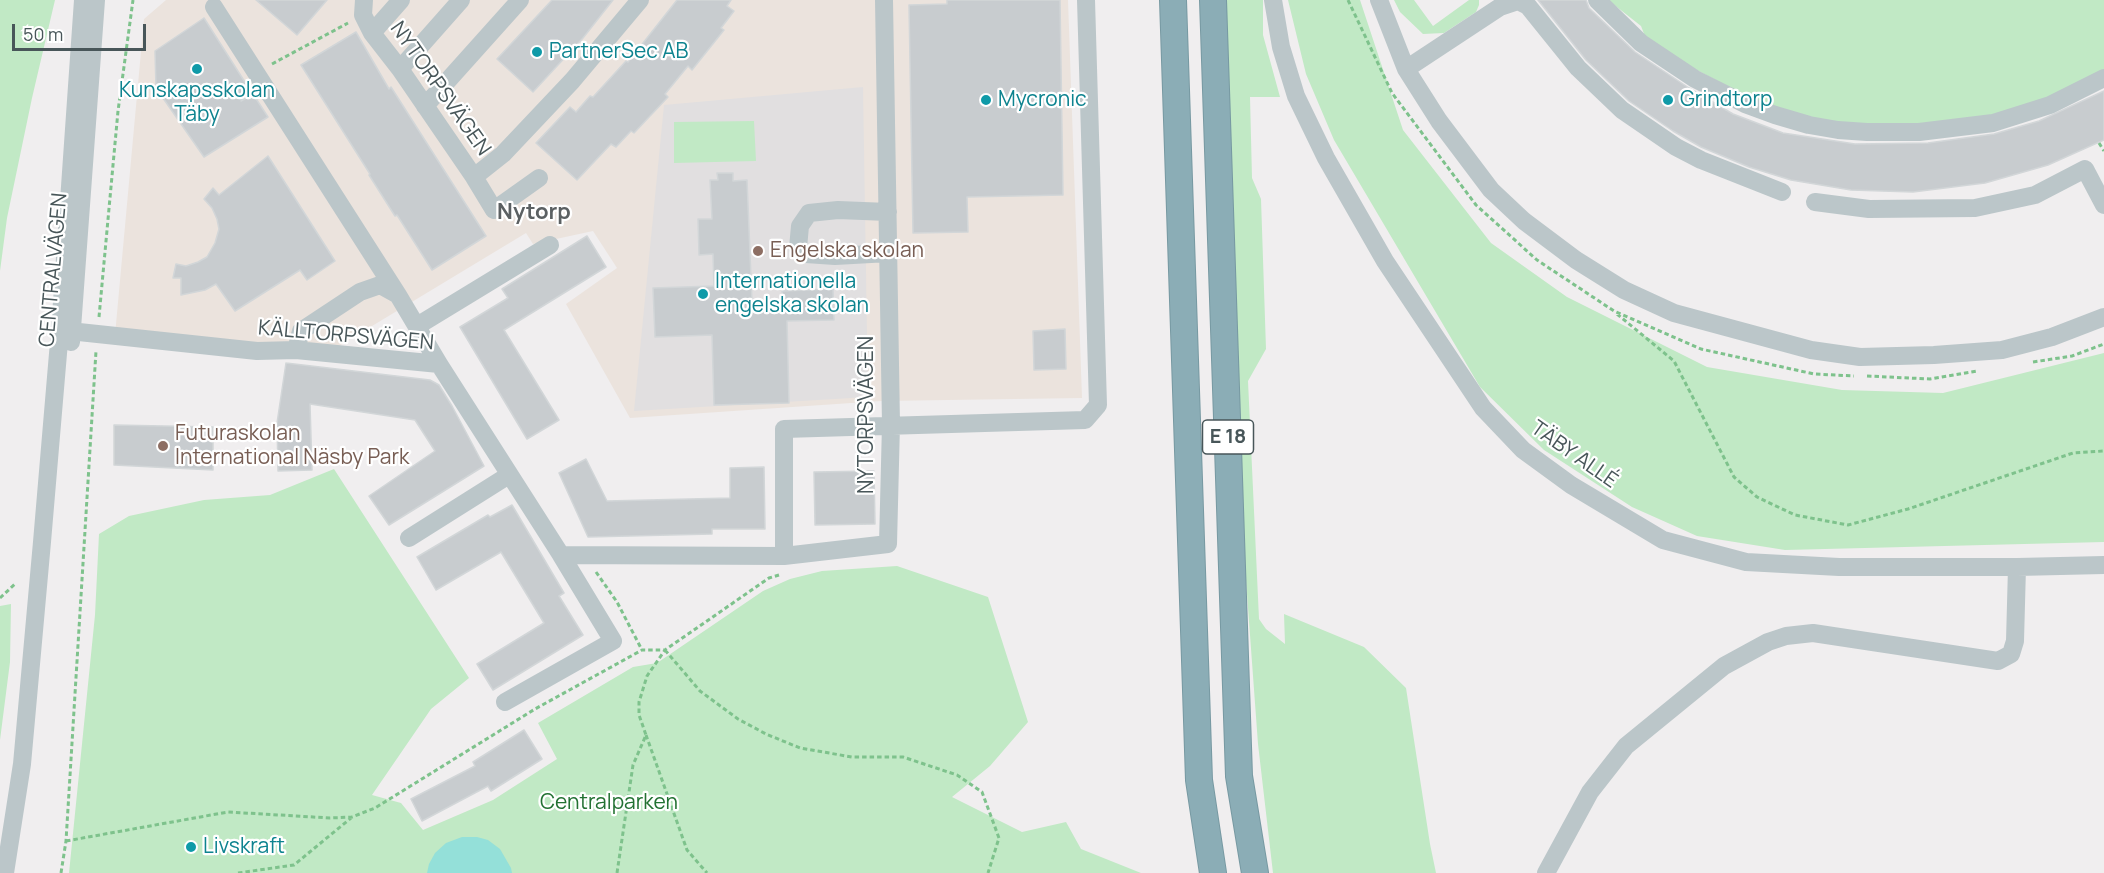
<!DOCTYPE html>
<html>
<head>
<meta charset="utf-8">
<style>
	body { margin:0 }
	#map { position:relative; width:2104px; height:873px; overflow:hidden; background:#f0eeef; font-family:Manrope,sans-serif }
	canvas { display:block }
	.scale { position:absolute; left:12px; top:24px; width:134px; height:27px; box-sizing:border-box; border:3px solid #485659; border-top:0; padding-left:8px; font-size:18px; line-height:21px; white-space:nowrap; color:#485659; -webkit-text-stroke:4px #fff; paint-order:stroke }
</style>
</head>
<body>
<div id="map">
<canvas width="2104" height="873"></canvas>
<div class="scale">50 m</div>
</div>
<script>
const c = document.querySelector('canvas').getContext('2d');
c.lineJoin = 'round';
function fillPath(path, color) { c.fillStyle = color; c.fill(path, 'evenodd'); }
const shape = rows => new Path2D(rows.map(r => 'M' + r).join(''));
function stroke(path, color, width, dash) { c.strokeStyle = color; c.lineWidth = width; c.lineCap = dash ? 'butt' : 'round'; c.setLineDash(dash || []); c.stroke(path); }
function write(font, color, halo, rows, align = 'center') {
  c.font = font + ' Manrope,sans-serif'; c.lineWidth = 4.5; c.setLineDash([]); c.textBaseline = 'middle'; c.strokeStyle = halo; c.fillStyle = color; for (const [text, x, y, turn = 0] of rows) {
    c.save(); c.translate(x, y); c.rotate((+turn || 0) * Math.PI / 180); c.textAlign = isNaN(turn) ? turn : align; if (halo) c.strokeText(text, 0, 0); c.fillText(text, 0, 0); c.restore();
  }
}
const commercial = shape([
	[166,0,1068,0,1082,398,881,401,630,418,566,304,617,268,593,231,533,244,526,233,329,352,115,335,144,19]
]);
const education = shape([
	[863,87,868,397,634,411,664,105]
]);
const green = shape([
	[0,0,55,0,32,98,7,218,0,271],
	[1224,0,1263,0,1263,35,1280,97,1250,97,1252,178,1261,199,1266,349,1248,381,1259,619,1266,629,1285,644,1284,614,1364,647,1406,688,1430,844,1436,873,1273,873,1258,744,1242,526],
	[1288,0,1360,0,1403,130,1491,243,1567,297,1707,367,1842,390,1943,393,2104,353,2104,542,1785,550,1697,536,1632,507,1544,450,1480,387,1334,140,1306,74],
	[1394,0,1414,0,1433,26,1469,0,1479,0,1479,5,1476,12,1444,33,1423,34,1400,12],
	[1608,0,2104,0,2104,74,2035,107,1939,130,1847,127,1755,101,1648,44,1641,26],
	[754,121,756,161,674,163,674,122],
	[334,469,469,678,431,709,372,795,401,803,423,830,493,800,557,759,538,723,633,667,657,663,763,591,790,579,822,571,897,566,988,597,1028,722,990,766,952,797,1022,832,1066,822,1081,849,1141,873,69,873,95,615,99,534,129,516,204,500,270,495],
	[11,604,10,662,0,740,0,606]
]);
const water = shape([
	[462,837,477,837,488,840,500,849,511,868,512,873,427,873,429,864,435,853,446,843]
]);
const building = shape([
	[256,0,327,0,297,35,256,0],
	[552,0,613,0,583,38,533,92,497,59,552,0],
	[677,0,731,0,727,6,734,11,721,28,724,30,692,70,688,66,665,94,668,97,634,133,631,131,616,147,611,144,577,180,536,143,570,107,576,112,590,96,593,97,626,61,628,62,677,0],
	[947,0,1060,0,1063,195,967,197,968,232,913,233,909,5,947,4,947,0],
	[1538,0,1586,0,1589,8,1635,52,1689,88,1733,114,1783,133,1855,144,1928,143,1994,134,2039,121,2104,91,2104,140,2048,165,1985,183,1913,192,1851,190,1791,180,1749,167,1701,147,1673,131,1629,101,1586,60,1538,0],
	[204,18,250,90,241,101,253,94,268,117,204,157,156,88,155,51,204,18],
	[356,32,389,89,391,87,486,236,432,270,397,215,395,216,369,175,370,174,301,65,356,32],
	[268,156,335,261,307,280,300,270,235,311,216,284,205,290,181,295,181,278,173,278,176,264,186,266,198,262,207,257,215,243,219,229,217,219,212,208,204,199,213,188,219,195,268,156],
	[717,173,733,173,733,181,747,180,752,302,783,301,782,291,833,289,834,320,787,321,789,403,714,405,712,335,655,337,653,288,714,286,713,254,699,255,698,219,712,219,710,180,718,180,717,173],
	[587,236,606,267,504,330,559,420,527,439,460,327,508,298,502,289,587,236],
	[1065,329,1066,369,1034,370,1033,331,1065,329],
	[286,363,430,380,439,385,452,406,484,466,389,525,369,496,435,451,415,420,310,404,312,470,278,471,277,423,286,363],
	[114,425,213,427,213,470,114,465,114,425],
	[586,459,607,501,730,498,730,468,764,467,765,529,712,529,712,534,588,537,559,473,586,459],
	[874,471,875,524,815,525,814,472,874,471],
	[512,505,564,593,559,596,583,635,493,690,477,664,544,623,501,552,436,590,417,557,488,515,490,517,512,505],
	[524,730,542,759,491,791,488,786,422,821,411,799,475,766,473,762,524,730]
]);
const path = shape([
	[1348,0,1392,93,1476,205,1537,260,1614,311,1701,349,1814,374,1854,376],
	[272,64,348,23],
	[2099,143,2104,151],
	[1617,314,1674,361,1734,477,1757,497,1795,515,1848,525,1908,509,2073,453,2104,451],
	[99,317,118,111,133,0],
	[2033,362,2072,356,2104,344],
	[1867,376,1930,379,1977,371],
	[596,572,617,602,642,650],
	[0,598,16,583],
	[665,650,700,691,738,719,766,734,800,748,852,757,903,757,957,775,982,792,999,838,988,873],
	[646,735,687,850,707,873],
	[66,841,228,812,330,818,352,817,375,808,535,709,642,650,665,650],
	[61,873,66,841,96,351],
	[238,873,294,865,351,818],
	[617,873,633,765,646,735,639,715,639,702,647,676,665,650,769,578,779,575]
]);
const minor = shape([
	[364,0,363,15,372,33,400,69,474,177,503,154,572,81,640,0],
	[1273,0,1281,47,1296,96,1326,158,1385,261,1483,408,1523,450,1571,485,1663,540,1746,562,1839,567,2017,567,2104,565],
	[1379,0,1406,69,1439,121,1491,190,1524,221,1576,260,1624,290,1674,313,1811,350,1860,357,1934,355,2002,350,2052,337,2104,317],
	[1597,0,1641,43,1695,79,1745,104,1775,115,1809,125,1838,130,1867,132,1919,132,1993,123,2050,105,2104,78],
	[214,7,398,295],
	[372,33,401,0],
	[400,69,461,0],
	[1406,69,1500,7,1518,1,1528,6,1578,68,1622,110,1676,147,1701,160,1782,192],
	[425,106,520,0],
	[474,177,494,210,539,178],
	[1815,202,1869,209,1975,208,2035,195,2085,169,2104,205],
	[888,212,838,210,809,213,800,226,798,248,806,254,835,256,889,253],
	[417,326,550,245],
	[60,330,257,351,296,350,439,364,561,555,784,556,888,544,891,424,884,0],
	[71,342,96,0],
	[296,350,301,331,360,292,380,285,398,295,439,364],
	[409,538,509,475],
	[784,556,784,429,1085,420,1098,405,1086,0],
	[505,702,613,641,561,555],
	[5,873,22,764,42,542,60,330,83,0],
	[1546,873,1590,792,1626,746,1724,666,1768,642,1786,636,1813,633,1998,661,2011,654,2015,641,2017,567]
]);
const highway = shape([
	[1173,0,1199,780,1213,873],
	[1213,0,1239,776,1255,873]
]);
const markers = [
	[537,52,6,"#0f9aa8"],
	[197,69,6,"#0f9aa8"],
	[986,100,6,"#0f9aa8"],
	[1668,100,6,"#0f9aa8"],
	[758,251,6,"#8d6e63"],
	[703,294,6,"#0f9aa8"],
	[163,446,6,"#8d6e63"],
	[191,847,6,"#0f9aa8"]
];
const shields = [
	[1228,437,51]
];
const shieldNames = [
	["E 18",1228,437]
];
const cultureNames = [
	["PartnerSec AB",549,52],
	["Kunskapsskolan",197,91,"center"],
	["Täby",197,115,"center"],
	["Mycronic",998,100],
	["Grindtorp",1680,100],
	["Internationella",715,282],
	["engelska skolan",715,306],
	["Livskraft",203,847]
];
const streetNames = [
	["NYTORPSVÄGEN",440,89,55],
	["CENTRALVÄGEN",54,270,-85],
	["KÄLLTORPSVÄGEN",346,336,5],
	["NYTORPSVÄGEN",867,415,-90],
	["TÄBY ALLÉ",1574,455,35]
];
const educationNames = [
	["Engelska skolan",770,251],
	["Futuraskolan",175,434],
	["International Näsby Park",175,458]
];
const parkNames = [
	["Centralparken",609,803]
];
const neighbourhoodNames = [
	["Nytorp",534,213]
];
fillPath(commercial, '#ebe3dd');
fillPath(education, '#e1dfe0');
fillPath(green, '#c1e9c5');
fillPath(water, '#94e0d9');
fillPath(building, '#c8cccf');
stroke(building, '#d2d6d8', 1.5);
stroke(highway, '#7799a2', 28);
stroke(path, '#7ec28c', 3, [4.5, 3]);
stroke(minor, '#bbc6c9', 18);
stroke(highway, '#8badb6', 26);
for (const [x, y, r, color] of markers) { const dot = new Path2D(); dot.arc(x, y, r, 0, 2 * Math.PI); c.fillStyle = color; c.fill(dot); stroke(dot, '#fff', 2); }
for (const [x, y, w] of shields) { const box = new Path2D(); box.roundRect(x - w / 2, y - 17, w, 34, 4.5); c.fillStyle = '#fff'; c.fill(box); stroke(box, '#485659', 1.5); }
write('bold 20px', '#485659', null, shieldNames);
write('21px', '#0d838f', '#fff', cultureNames, 'left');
write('21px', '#485659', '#fff', streetNames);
write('21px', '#785e54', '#fff', educationNames, 'left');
write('21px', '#227132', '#fff', parkNames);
write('bold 22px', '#5b6062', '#fff', neighbourhoodNames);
</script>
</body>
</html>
